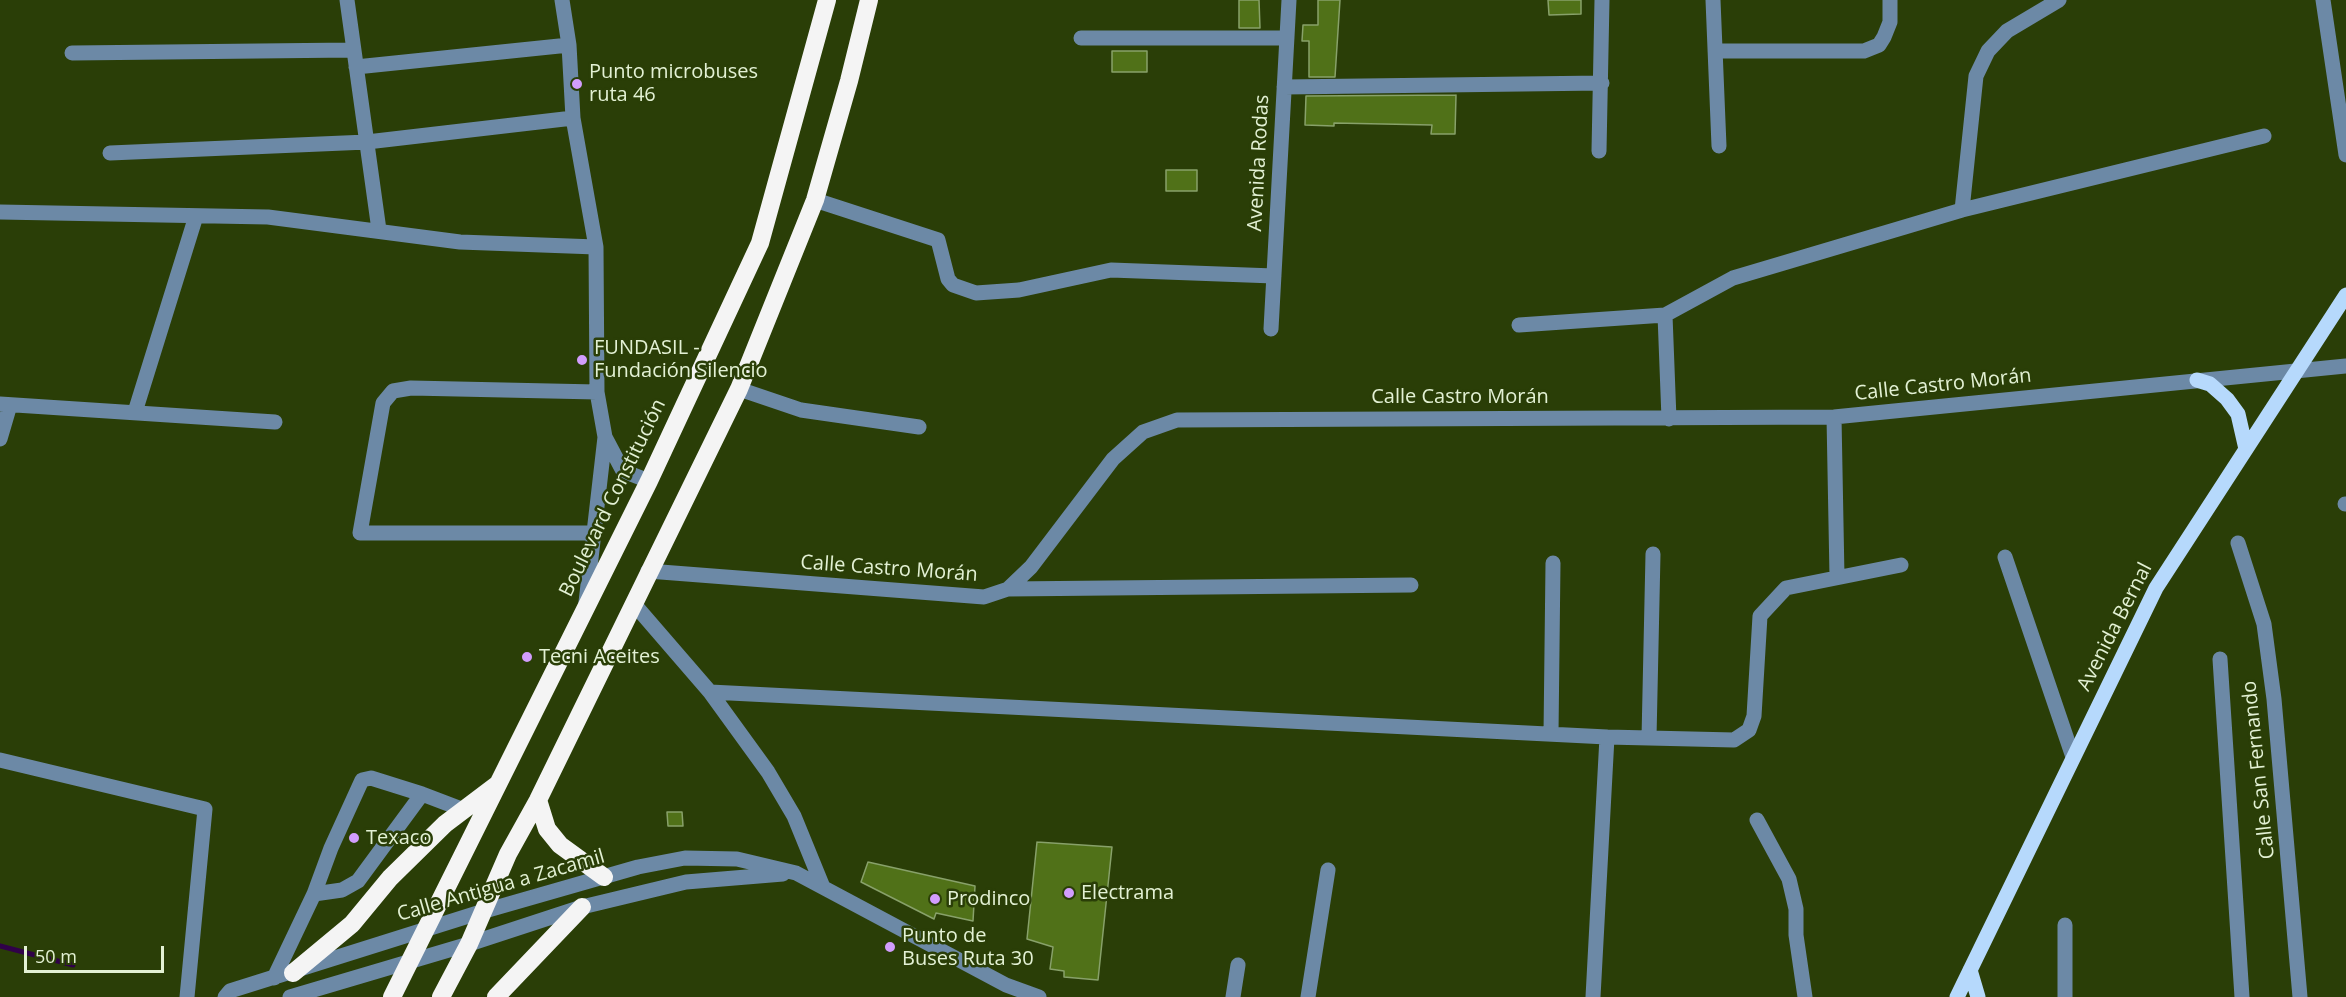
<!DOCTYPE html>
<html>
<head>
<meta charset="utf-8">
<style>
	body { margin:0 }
	#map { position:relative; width:2346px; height:997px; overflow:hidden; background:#2a3e07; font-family:"Open Sans",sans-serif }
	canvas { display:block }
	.scale { position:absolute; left:24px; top:946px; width:140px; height:27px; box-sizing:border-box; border:3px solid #e3f1d4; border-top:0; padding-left:8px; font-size:18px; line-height:21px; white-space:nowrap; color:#e3f1d4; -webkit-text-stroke:4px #2a3e07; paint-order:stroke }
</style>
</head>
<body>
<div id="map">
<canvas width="2346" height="997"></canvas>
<div class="scale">50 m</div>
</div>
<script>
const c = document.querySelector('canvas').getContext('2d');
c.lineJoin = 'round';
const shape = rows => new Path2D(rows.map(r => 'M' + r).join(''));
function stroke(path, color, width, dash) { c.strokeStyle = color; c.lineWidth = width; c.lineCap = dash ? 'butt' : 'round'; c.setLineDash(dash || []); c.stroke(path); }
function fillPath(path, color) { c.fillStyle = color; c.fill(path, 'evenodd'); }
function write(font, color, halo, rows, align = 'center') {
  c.font = font + ' "Open Sans",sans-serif'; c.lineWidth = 5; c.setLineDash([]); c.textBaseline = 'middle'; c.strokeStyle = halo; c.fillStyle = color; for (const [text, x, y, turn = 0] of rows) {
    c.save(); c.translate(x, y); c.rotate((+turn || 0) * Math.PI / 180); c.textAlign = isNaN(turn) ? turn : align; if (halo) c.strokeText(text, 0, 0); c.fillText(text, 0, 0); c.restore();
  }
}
const stream = shape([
	[0,946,73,965]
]);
const building = shape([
	[1239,0,1259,0,1260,28,1239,28,1239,0],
	[1318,0,1340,0,1335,77,1309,77,1309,41,1302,41,1303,25,1318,25,1318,0],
	[1548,0,1581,0,1581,14,1549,15,1548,0],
	[1112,51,1147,51,1147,72,1112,72,1112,51],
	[1456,95,1455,134,1431,134,1432,125,1334,123,1334,126,1305,125,1306,96,1456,95],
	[1166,170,1197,170,1197,191,1166,191,1166,170],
	[667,812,682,812,683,826,668,826,667,812],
	[1037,842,1112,847,1098,980,1064,977,1064,971,1050,969,1053,947,1027,939,1037,842],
	[868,862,975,886,973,921,936,913,934,919,861,882,868,862]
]);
const minor = shape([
	[347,0,379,230],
	[562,0,569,45,573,118,596,247,597,392,605,437,586,602],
	[1713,0,1719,146],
	[2323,0,2346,155],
	[1081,38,1287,38],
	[1715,51,1864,51,1879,45,1884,37,1890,22,1890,0],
	[72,53,352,50],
	[356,67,569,45],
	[1284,87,1602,83],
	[1599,151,1602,0],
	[110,153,367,142,573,118],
	[815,200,938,240,948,279,953,285,976,293,1019,290,1111,270,1274,276],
	[1962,210,1976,76,1988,51,2007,31,2059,0],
	[0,212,268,217,460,242,596,247],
	[1665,315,1669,419],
	[1519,325,1665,315,1733,278,1962,210,2264,136],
	[1271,329,1289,0],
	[739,389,801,410,919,427],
	[0,404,275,422],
	[135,412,196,216],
	[1834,417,1837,577],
	[605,437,623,471,649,481],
	[0,439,10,405],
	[2345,504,2346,504],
	[595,533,360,533,383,403,393,391,411,388,597,392],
	[2238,543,2264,624,2274,699,2300,997],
	[2005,557,2073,757],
	[648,571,984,597,1008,589,1031,567,1113,459,1143,432,1177,420,1834,417,2346,366],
	[1008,589,1411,585],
	[634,604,710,692,768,772,794,816,823,887],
	[2220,659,2242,997],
	[710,692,1607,737,1734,740,1749,730,1754,716,1760,616,1786,588,1901,565],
	[1551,734,1553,563],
	[1649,738,1653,554],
	[0,760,205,809,187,997],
	[1757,820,1789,879,1796,909,1796,935,1805,997],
	[314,894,331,848,362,780,371,778,422,794],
	[2065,925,2065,997],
	[274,978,314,894,342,890,358,881,422,794,464,810],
	[225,997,230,991,481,912,638,867,685,858,737,859,796,873,1006,985,1039,997],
	[290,997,469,944,582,907,686,882,783,874],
	[1233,997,1238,965],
	[1308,997,1328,870],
	[1593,997,1607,737]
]);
const major = shape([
	[2197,380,2210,384,2227,399,2238,414,2246,449],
	[1970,970,1978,997],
	[1957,997,2156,588,2346,295]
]);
const highway = shape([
	[538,800,547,829,560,845,604,877],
	[293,973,352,924,390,878,445,824,498,784],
	[392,997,649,481,760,243,827,0],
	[441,997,469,944,508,854,538,800,739,389,815,200,849,81,869,0],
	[496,997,582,907]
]);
const markers = [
	[577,84,6,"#d29dfd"],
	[582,360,6,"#d29dfd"],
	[527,657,6,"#d29dfd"],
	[354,838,6,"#d29dfd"],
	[1069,893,6,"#d29dfd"],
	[935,899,6,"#d29dfd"],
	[890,947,6,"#d29dfd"]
];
const poiNames = [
	["Punto microbuses",589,72],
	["ruta 46",589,95],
	["FUNDASIL -",594,348],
	["Fundación Silencio",594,371],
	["Tecni Aceites",539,657],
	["Texaco",366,838],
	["Electrama",1081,893],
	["Prodinco",947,899],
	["Punto de",902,936],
	["Buses Ruta 30",902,959]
];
const streetNames = [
	["Avenida Rodas",1259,163,-87],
	["Calle Castro Morán",1943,385,-6],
	["Calle Castro Morán",1460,397],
	["Boulevard Constitución",613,498,-64],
	["Calle Castro Morán",889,569,4],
	["Avenida Bernal",2115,627,-63],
	["Calle San Fernando",2259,770,-96],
	["Calle Antigua a Zacamil",501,886,-16]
];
stroke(stream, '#300149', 5);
fillPath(building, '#507118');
stroke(building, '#88a16a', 1.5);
stroke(minor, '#6c89a6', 15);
stroke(major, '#b6d9fc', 15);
stroke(highway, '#f4f4f4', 18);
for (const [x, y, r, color] of markers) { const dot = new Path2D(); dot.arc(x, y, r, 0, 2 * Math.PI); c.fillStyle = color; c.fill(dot); stroke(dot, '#2a3e07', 2); }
write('20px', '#e3f1d4', '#2a3e07', poiNames, 'left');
write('20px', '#e3f1d4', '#2a3e07', streetNames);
</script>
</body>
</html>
